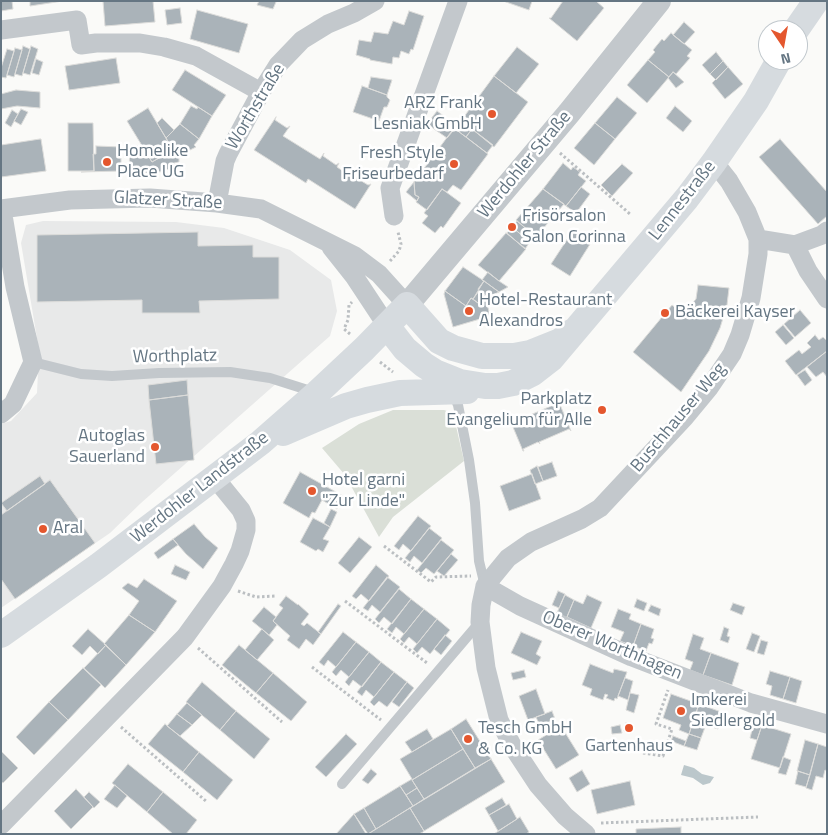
<!DOCTYPE html>
<html>
<head>
<meta charset="utf-8">
<style>
	body { margin:0 }
	#map { position:relative; width:828px; height:835px; overflow:hidden; background:#fafaf8; font-family:"Titillium Web",sans-serif }
	canvas { display:block }
	.frame { position:absolute; inset:0; border:2px solid #657683; pointer-events:none }
	.north { position:absolute; left:758px; top:20px; width:50px; height:50px; box-sizing:border-box; background:#fff; border:1px solid #c1c8cd; border-radius:50%; rotate:168deg; font-size:14px; font-weight:700; line-height:20px; text-align:center; color:#657683 }
	.north::after { content:''; display:block; margin:auto; width:18px; height:22px; background:#e4572e; clip-path:polygon(50% 0,100% 100%,50% 72%,0 100%) }
</style>
</head>
<body>
<div id="map">
<canvas width="828" height="835"></canvas>
<div class="frame"></div>
<div class="north">N</div>
</div>
<script>
const c = document.querySelector('canvas').getContext('2d');
c.lineJoin = 'round';
function fillPath(path, color) { c.fillStyle = color; c.fill(path, 'evenodd'); }
const shape = rows => new Path2D(rows.map(r => 'M' + r).join(''));
function stroke(path, color, width, dash) { c.strokeStyle = color; c.lineWidth = width; c.lineCap = dash ? 'butt' : 'round'; c.setLineDash(dash || []); c.stroke(path); }
function write(font, color, halo, rows, align = 'center') {
  c.font = font + ' "Titillium Web",sans-serif'; c.lineWidth = 5; c.setLineDash([]); c.textBaseline = 'middle'; c.strokeStyle = halo; c.fillStyle = color; for (const [text, x, y, turn = 0] of rows) {
    c.save(); c.translate(x, y); c.rotate((+turn || 0) * Math.PI / 180); c.textAlign = isNaN(turn) ? turn : align; if (halo) c.strokeText(text, 0, 0); c.fillText(text, 0, 0); c.restore();
  }
}
const built = shape([
	[43,221,176,222,224,228,290,250,331,280,337,311,330,336,141,503,110,533,1,608,1,424,11,421,37,393,39,350,21,243,26,225]
]);
const green = shape([
	[393,410,444,410,453,413,464,461,393,517,379,537,345,475,322,448,359,424]
]);
const water = shape([
	[684,765,694,768,702,774,714,777,710,783,703,785,693,778,681,775]
]);
const building = shape([
	[1,1,12,1,13,9,1,11,1,1],
	[30,1,63,1,30,6,30,1],
	[103,1,153,1,155,22,105,26,103,1],
	[259,1,274,1,276,2,273,9,257,5,259,1],
	[503,1,532,1,529,10,503,1],
	[563,1,596,1,604,8,577,41,549,18,551,18,563,1],
	[180,8,182,23,167,25,165,10,180,8],
	[197,10,248,24,239,53,190,39,197,10],
	[409,11,424,16,413,50,411,49,409,54,401,51,399,58,393,57,392,64,370,60,370,59,356,55,359,40,371,42,374,32,388,34,393,21,404,25,409,11],
	[684,22,695,32,684,44,673,35,684,22],
	[671,33,692,50,687,56,690,58,676,74,673,72,669,77,648,60,655,52,653,50,662,39,664,41,671,33],
	[23,46,30,49,22,76,15,74,23,46],
	[31,46,38,49,30,75,23,73,31,46],
	[517,47,539,64,516,93,494,76,517,47],
	[15,48,22,50,14,77,7,75,15,48],
	[7,49,14,51,6,78,1,77,1,68,7,49],
	[716,52,723,61,710,74,702,65,716,52],
	[116,58,120,83,69,90,65,66,116,58],
	[36,59,43,62,39,75,32,73,36,59],
	[648,60,669,77,647,103,627,85,648,60],
	[723,61,728,67,716,80,710,74,723,61],
	[728,67,743,84,725,99,712,83,728,67],
	[185,70,226,95,212,116,172,90,185,70],
	[673,72,684,82,676,88,668,78,673,72],
	[494,76,528,102,494,147,472,129,466,137,455,129,494,76],
	[371,77,392,80,387,95,368,88,371,77],
	[362,86,387,95,387,97,390,100,387,107,384,107,379,121,353,112,362,86],
	[16,90,40,92,40,108,17,106,1,109,1,94,16,90],
	[617,97,637,113,615,139,595,123,617,97],
	[191,106,197,109,198,107,212,116,199,139,180,124,191,106],
	[675,106,692,121,683,132,666,118,675,106],
	[148,108,173,150,152,162,127,121,148,108],
	[21,109,28,112,21,125,14,121,21,109],
	[12,110,18,114,11,127,5,123,12,110],
	[437,111,457,126,447,138,427,124,437,111],
	[276,117,275,120,287,128,290,126,283,136,320,159,324,153,323,156,336,165,339,163,337,167,353,178,356,174,355,177,368,185,371,184,355,209,308,179,306,183,254,150,276,117],
	[162,118,174,130,166,138,157,123,162,118],
	[68,123,93,123,94,171,68,171,68,123],
	[595,123,615,139,594,165,574,148,595,123],
	[180,124,199,139,194,145,196,147,188,151,188,155,179,158,179,162,169,164,169,169,160,172,149,170,147,173,138,171,136,174,135,171,129,171,130,146,142,146,152,162,173,150,166,138,180,124],
	[454,128,488,154,461,190,453,185,447,192,442,189,427,210,416,202,419,197,415,195,414,182,454,128],
	[472,129,493,145,487,153,466,137,472,129],
	[40,139,41,139,46,171,1,177,1,145,40,139],
	[780,139,827,192,827,216,818,224,759,157,780,139],
	[96,146,121,147,121,171,81,172,94,171,93,154,96,154,96,146],
	[563,163,571,170,573,167,580,172,578,175,586,181,566,206,543,189,563,163],
	[622,164,633,173,612,196,601,185,622,164],
	[414,182,415,195,419,197,417,201,406,192,414,182],
	[581,187,590,194,576,213,566,206,581,187],
	[442,189,461,203,443,228,441,226,435,233,422,223,428,216,424,213,442,189],
	[543,189,564,204,536,237,516,220,543,189],
	[517,221,535,236,530,242,512,227,517,221],
	[512,227,530,242,525,249,507,233,512,227],
	[574,229,592,241,570,276,551,264,574,229],
	[198,232,198,246,253,245,253,257,279,257,279,299,199,301,200,313,142,313,142,300,37,302,37,235,198,232],
	[506,233,526,249,499,281,478,265,506,233],
	[463,267,484,281,473,299,471,298,466,306,445,291,463,267],
	[488,272,499,281,508,287,499,292,484,281,482,280,488,272],
	[484,281,499,292,488,297,479,291,478,289,484,281],
	[698,285,729,288,727,305,720,328,709,351,681,392,633,352,672,305,683,314,696,299,698,285],
	[445,291,466,306,471,298,478,303,486,299,490,316,453,327,444,294,445,291],
	[479,291,488,297,478,303,473,299,479,291],
	[800,310,811,323,795,337,784,324,800,310],
	[783,325,794,338,786,345,775,332,783,325],
	[815,335,819,340,823,337,827,341,827,351,796,375,785,361,799,350,802,354,811,347,807,343,815,335],
	[827,351,827,377,823,372,816,377,807,367,827,351],
	[805,370,812,380,805,386,797,375,805,370],
	[187,380,188,395,149,400,148,385,187,380],
	[188,395,194,460,156,464,149,400,188,395],
	[558,400,571,431,569,429,539,442,540,444,538,442,523,449,524,451,523,451,510,420,512,423,527,416,526,414,528,416,558,403,558,400],
	[552,462,557,476,543,481,538,467,552,462],
	[537,466,543,481,535,484,530,470,537,466],
	[300,472,345,497,337,509,322,500,315,513,312,512,309,518,283,503,300,472],
	[532,474,541,499,509,511,500,486,532,474],
	[40,476,45,484,7,511,1,503,40,476],
	[50,480,95,543,15,599,1,579,1,515,50,480],
	[331,509,337,512,330,527,324,523,331,509],
	[418,516,431,526,411,551,403,544,399,550,394,546,418,516],
	[313,518,330,527,323,539,329,541,323,552,318,549,316,551,300,542,313,518],
	[194,524,205,537,218,548,203,569,186,554,173,539,194,524],
	[429,528,442,538,422,563,414,556,410,562,405,558,429,528],
	[359,537,372,547,350,573,338,563,359,537],
	[173,539,178,545,158,559,154,553,173,539],
	[441,540,454,550,434,574,426,568,421,573,417,570,441,540],
	[451,554,458,560,444,576,437,571,451,554],
	[175,565,190,572,186,580,171,574,175,565],
	[376,565,389,576,369,601,361,594,356,599,352,596,376,565],
	[387,577,400,587,380,612,372,605,368,611,363,608,387,577],
	[144,579,177,601,155,632,129,615,139,601,122,588,128,583,137,588,144,579],
	[399,589,411,599,392,624,384,617,379,623,375,619,399,589],
	[558,591,565,594,559,608,552,605,558,591],
	[565,595,574,600,566,619,556,615,565,595],
	[587,595,602,602,591,628,567,617,574,600,583,604,587,595],
	[286,596,298,605,298,604,309,614,301,624,304,626,307,623,321,634,313,645,306,639,299,649,287,640,290,636,273,621,283,608,279,605,286,596],
	[411,599,424,609,404,634,396,627,392,633,387,629,411,599],
	[637,599,647,603,644,611,634,607,637,599],
	[733,603,745,607,742,615,730,610,733,603],
	[338,604,341,606,321,634,318,632,338,604],
	[651,605,661,609,659,616,648,611,651,605],
	[264,607,276,617,273,621,277,625,269,635,252,621,264,607],
	[424,609,437,619,417,644,409,637,404,643,400,639,424,609],
	[618,609,631,614,629,619,641,624,633,646,620,641,624,632,611,627,618,609],
	[129,615,155,632,126,665,104,644,129,615],
	[437,619,450,630,430,654,422,647,417,653,413,649,437,619],
	[641,624,654,629,651,638,654,639,652,644,649,643,646,651,633,646,641,624],
	[724,627,729,629,727,636,730,637,728,643,720,640,724,627],
	[88,629,106,645,98,654,90,646,82,655,72,646,88,629],
	[262,629,274,640,257,660,245,650,262,629],
	[343,632,356,642,336,667,328,660,324,666,319,662,343,632],
	[521,632,542,641,536,654,541,657,537,665,511,653,521,632],
	[752,633,760,636,754,652,746,649,752,633],
	[693,634,704,638,700,649,711,653,703,675,690,670,693,662,685,659,693,634],
	[445,635,452,641,441,655,434,649,445,635],
	[761,640,768,642,764,655,757,653,761,640],
	[356,642,369,652,349,677,341,670,336,676,332,672,356,642],
	[106,645,126,665,105,688,84,668,106,645],
	[239,645,273,673,256,693,222,665,239,645],
	[369,652,381,662,362,687,353,680,349,686,345,682,369,652],
	[711,653,739,663,732,685,703,675,711,653],
	[381,662,394,672,374,697,366,690,362,696,357,692,381,662],
	[590,664,613,673,614,669,627,672,617,699,615,698,614,701,606,698,608,695,605,694,603,700,590,695,592,689,582,685,590,664],
	[83,668,101,685,68,720,49,702,83,668],
	[524,670,526,677,513,680,511,673,524,670],
	[770,671,790,677,783,699,770,695,772,686,766,684,770,671],
	[394,672,407,682,387,707,379,701,374,706,370,702,394,672],
	[273,673,307,702,291,721,256,693,273,673],
	[790,677,802,681,796,703,783,699,790,677],
	[625,678,633,681,628,700,618,696,625,678],
	[202,682,236,711,220,730,186,702,202,682],
	[407,682,414,688,399,707,392,702,407,682],
	[536,689,545,714,528,720,519,696,536,689],
	[630,693,639,695,634,713,626,710,630,693],
	[671,694,699,704,689,734,679,730,681,725,663,718,671,694],
	[49,702,68,720,34,755,16,737,49,702],
	[187,703,202,715,192,725,177,714,187,703],
	[699,704,724,713,718,729,709,726,710,723,707,722,701,738,689,734,699,704],
	[236,711,270,739,254,759,220,730,236,711],
	[552,711,555,719,540,727,536,717,552,711],
	[177,714,192,725,180,736,167,726,177,714],
	[466,719,491,759,475,768,451,729,466,719],
	[553,720,556,727,543,734,539,727,553,720],
	[754,722,762,725,757,740,750,738,754,722],
	[626,723,634,726,631,733,624,731,626,723],
	[165,724,199,752,183,772,148,744,165,724],
	[620,725,622,733,612,734,611,727,620,725],
	[762,725,791,734,780,768,751,759,762,725],
	[561,726,579,755,556,769,538,740,561,726],
	[427,729,433,739,412,752,405,742,427,729],
	[451,729,463,749,412,780,417,788,406,795,400,786,412,779,400,759,451,729],
	[346,734,357,744,326,777,315,767,346,734],
	[689,734,701,738,697,750,684,746,689,734],
	[673,736,686,741,684,746,671,741,673,736],
	[805,740,818,744,810,775,797,771,805,740],
	[818,744,827,747,827,771,825,770,823,778,816,776,812,790,806,788,818,744],
	[463,749,475,768,424,799,412,780,463,749],
	[1,751,18,768,3,783,1,782,1,751],
	[199,752,233,780,217,800,183,772,199,752],
	[783,757,791,760,786,775,778,773,783,757],
	[491,759,505,782,424,831,410,808,491,759],
	[128,764,163,792,147,812,112,783,128,764],
	[371,769,377,774,368,784,362,780,371,769],
	[582,770,590,784,577,792,569,778,582,770],
	[798,771,810,775,806,787,795,784,798,771],
	[630,781,635,805,597,814,591,790,630,781],
	[115,785,127,796,117,808,104,799,115,785],
	[400,786,413,806,376,829,364,808,400,786],
	[417,788,424,799,413,806,406,795,417,788],
	[76,789,93,807,71,829,54,811,76,789],
	[89,792,100,802,94,808,84,797,89,792],
	[163,792,197,820,186,834,173,834,147,812,163,792],
	[502,798,506,805,489,815,485,808,502,798],
	[509,804,517,819,498,831,489,815,509,804],
	[364,808,376,829,368,834,354,814,364,808],
	[410,808,424,831,423,832,419,834,368,834,410,808],
	[354,814,366,834,336,834,354,814],
	[520,817,529,832,526,834,494,834,520,817],
	[681,827,681,834,636,834,636,829,681,827]
]);
const path = shape([
	[560,153,630,214],
	[390,261,399,251,401,244,398,232],
	[350,334,344,329,348,320,349,305,352,302],
	[380,362,393,372],
	[384,546,431,582,436,577,471,576],
	[238,591,256,597,277,596],
	[345,601,427,663],
	[198,648,282,722],
	[312,667,381,720],
	[121,727,207,802],
	[643,753,663,756,672,729,656,724,668,690],
	[601,823,758,817]
]);
const service = shape([
	[33,362,81,374,112,376,159,373,230,372,270,378,314,392],
	[453,393,458,405,469,460,475,503,479,561,485,586],
	[342,784,479,623]
]);
const minor = shape([
	[1,30,77,20,81,45,96,43,140,43,164,47,196,56,261,92],
	[217,203,225,161,228,154,261,92,278,65,302,40,328,24,354,13,375,1],
	[1,209,70,200,150,198,217,203,261,209,355,256,379,274,407,305],
	[394,216,390,188,458,1],
	[758,239,795,245,822,235,827,231],
	[795,245,808,271,827,299],
	[331,247,354,276,387,326],
	[1,414,13,404,33,362,15,287,2,209],
	[485,586,520,606,632,657,751,703,827,724],
	[1,825,185,637,222,586,234,564,240,551,246,530,246,521,241,510,215,478],
	[586,834,565,816,538,785,513,747,499,720,486,668,480,622,481,605,485,586,508,558,531,542,582,519,600,508,685,417,709,388,732,354,740,335,751,298,758,254,758,239,747,212,729,181,714,162]
]);
const tertiary = shape([
	[407,305,569,113,659,1]
]);
const secondary = shape([
	[796,30,816,1],
	[387,326,405,349,424,365,435,372,460,382,485,386,498,386,513,383,533,373,551,359,687,198,714,162,756,101,779,60],
	[283,433,346,406,367,400,400,393,467,391],
	[1,635,98,566,260,443,317,393,364,349,407,305,439,341,453,348,482,356,514,356,530,353,560,341,573,331]
]);
const markers = [
	[492,114,5,"#e4572e"],
	[107,162,5,"#e4572e"],
	[454,164,5,"#e4572e"],
	[512,227,5,"#e4572e"],
	[469,311,5,"#e4572e"],
	[665,313,5,"#e4572e"],
	[602,410,5,"#e4572e"],
	[155,447,5,"#e4572e"],
	[312,491,5,"#e4572e"],
	[43,529,5,"#e4572e"],
	[681,711,5,"#e4572e"],
	[629,728,5,"#e4572e"],
	[468,739,5,"#e4572e"]
];
const poiNames = [
	["ARZ Frank",482,104,"right"],
	["Lesniak GmbH",482,125,"right"],
	["Homelike",117,152],
	["Place UG",117,173],
	["Fresh Style",444,154,"right"],
	["Friseurbedarf",444,175,"right"],
	["Frisörsalon",522,217],
	["Salon Corinna",522,238],
	["Hotel-Restaurant",479,301],
	["Alexandros",479,322],
	["Bäckerei Kayser",675,313],
	["Parkplatz",592,400,"right"],
	["Evangelium für Alle",592,421,"right"],
	["Autoglas",145,437,"right"],
	["Sauerland",145,458,"right"],
	["Hotel garni",322,481],
	["\"Zur Linde\"",322,502],
	["Aral",53,529],
	["Imkerei",691,701],
	["Siedlergold",691,722],
	["Tesch GmbH",478,729],
	["& Co. KG",478,750],
	["Gartenhaus",629,747,"center"]
];
const streetNames = [
	["Worthstraße",256,107,-59],
	["Werdohler Straße",525,165,-50],
	["Glatzer Straße",168,201,3],
	["Lennestraße",683,201,-52],
	["Worthplatz",175,357,-1],
	["Buschhauser Weg",679,418,-50],
	["Werdohler Landstraße",200,488,-38],
	["Oberer Worthhagen",612,646,23]
];
fillPath(built, '#e8e9e9');
fillPath(green, '#dadfd7');
fillPath(water, '#bbc7cb');
fillPath(building, '#aab3b9');
stroke(building, '#dcdcda', 1);
stroke(path, '#bbbfc2', 3, [2.5, 2.5]);
stroke(service, '#c3c8cc', 10);
stroke(minor, '#c3c8cc', 19);
stroke(tertiary, '#c3c8cc', 24);
stroke(secondary, '#d6dbdf', 26);
for (const [x, y, r, color] of markers) { const dot = new Path2D(); dot.arc(x, y, r, 0, 2 * Math.PI); c.fillStyle = color; c.fill(dot); stroke(dot, '#fff', 2); }
write('18px', '#657683', '#fff', poiNames, 'left');
write('18px', '#657683', '#fff', streetNames);
</script>
</body>
</html>
